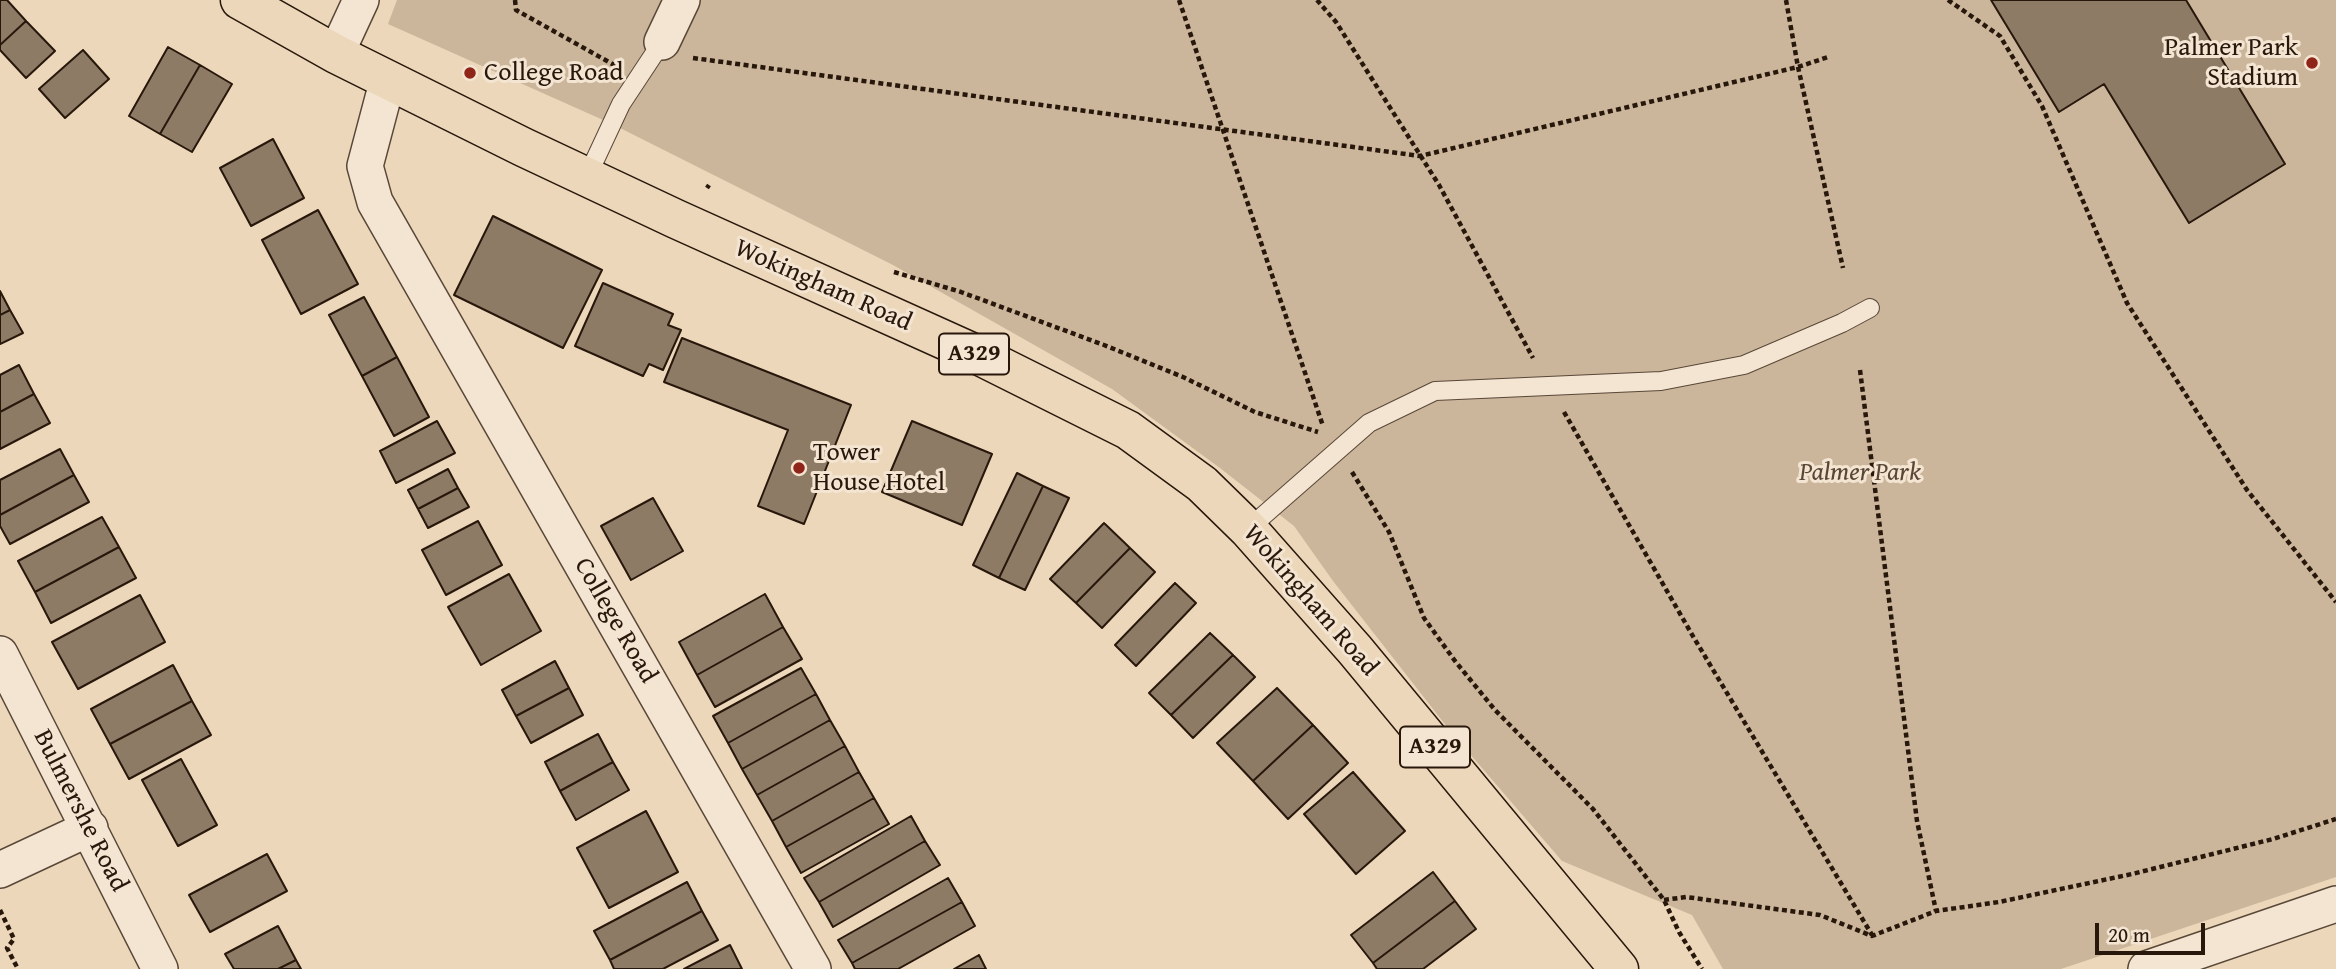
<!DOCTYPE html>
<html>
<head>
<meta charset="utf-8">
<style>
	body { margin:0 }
	#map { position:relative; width:2336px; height:969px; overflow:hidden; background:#ecd7ba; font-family:"Gentium Book Plus",serif }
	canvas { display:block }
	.scale { position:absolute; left:2095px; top:923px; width:110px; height:32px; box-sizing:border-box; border:4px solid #28170b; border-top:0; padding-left:9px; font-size:21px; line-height:24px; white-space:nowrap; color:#28170b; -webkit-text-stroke:5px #f3e5d2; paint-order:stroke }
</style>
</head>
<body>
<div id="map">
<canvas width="2336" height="969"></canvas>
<div class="scale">20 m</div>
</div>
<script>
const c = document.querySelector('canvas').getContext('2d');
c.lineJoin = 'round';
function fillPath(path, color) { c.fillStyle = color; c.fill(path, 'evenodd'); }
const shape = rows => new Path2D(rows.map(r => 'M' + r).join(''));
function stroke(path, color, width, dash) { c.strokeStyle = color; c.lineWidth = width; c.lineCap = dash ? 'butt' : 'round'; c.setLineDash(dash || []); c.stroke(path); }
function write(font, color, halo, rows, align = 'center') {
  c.font = font + ' "Gentium Book Plus",serif'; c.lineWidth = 6; c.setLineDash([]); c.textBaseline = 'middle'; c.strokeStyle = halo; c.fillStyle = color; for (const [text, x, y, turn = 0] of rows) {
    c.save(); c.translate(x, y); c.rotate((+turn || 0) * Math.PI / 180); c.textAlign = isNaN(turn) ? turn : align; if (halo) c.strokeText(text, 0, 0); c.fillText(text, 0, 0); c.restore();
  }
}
const green = shape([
	[397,0,2336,0,2336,877,2061,969,1723,969,1692,915,1562,861,1451,732,1333,581,1294,526,1220,468,1112,389,893,265,612,124,388,24]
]);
const building = shape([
	[0,0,7,0,26,21,0,45,0,0],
	[1991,0,2186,0,2285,164,2189,223,2104,84,2059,112,1991,0],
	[26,21,55,51,26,78,0,50,0,45,26,21],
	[168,47,200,65,160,134,129,116,168,47],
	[83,50,109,79,65,118,39,89,83,50],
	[200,65,232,84,192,152,160,134,200,65],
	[273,139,304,198,251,226,220,168,273,139],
	[318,210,358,284,301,314,262,240,318,210],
	[493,216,602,270,563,348,454,295,493,216],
	[603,283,673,314,668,325,681,330,663,370,649,364,643,376,575,346,603,283],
	[0,291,10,310,0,315,0,291],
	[364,297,397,357,362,376,329,315,364,297],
	[10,310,23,333,0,344,0,315,10,310],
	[682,338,851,405,804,524,758,506,788,430,664,382,682,338],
	[397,357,429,417,394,436,362,376,397,357],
	[19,365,34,394,0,412,0,375,19,365],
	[34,394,50,423,0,449,0,412,34,394],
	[437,421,455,453,396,483,380,451,437,421],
	[912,421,992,454,962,525,882,492,912,421],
	[60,449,74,475,0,515,0,480,60,449],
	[448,469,458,488,418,509,408,490,448,469],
	[1017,473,1043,486,999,578,973,565,1017,473],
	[74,475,89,502,10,544,0,526,0,515,74,475],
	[1043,486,1069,498,1025,590,999,578,1043,486],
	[458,488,469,507,428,528,418,509,458,488],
	[653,498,683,551,631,580,601,526,653,498],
	[102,517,119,547,35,592,18,561,102,517],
	[478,521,502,565,446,595,422,550,478,521],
	[1104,523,1130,548,1076,603,1050,579,1104,523],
	[119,547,136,578,51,623,35,592,119,547],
	[1130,548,1155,572,1102,628,1076,603,1130,548],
	[509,574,541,631,481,665,448,607,509,574],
	[1175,583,1196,603,1136,666,1115,645,1175,583],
	[765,594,783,627,697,675,679,642,765,594],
	[140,595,165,642,78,689,52,642,140,595],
	[783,627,802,659,715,707,697,675,783,627],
	[1210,633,1233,655,1171,715,1149,693,1210,633],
	[1233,655,1255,677,1193,738,1171,715,1233,655],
	[555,661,569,688,516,716,502,690,555,661],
	[173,665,192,701,110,744,91,709,173,665],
	[801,668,816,694,728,743,713,716,801,668],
	[569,688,583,715,531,743,516,716,569,688],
	[1277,688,1313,725,1253,781,1217,743,1277,688],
	[816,694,830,720,742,769,728,743,816,694],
	[192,701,211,735,129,779,110,744,192,701],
	[830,720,845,746,757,795,742,769,830,720],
	[1313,725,1348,763,1288,819,1253,781,1313,725],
	[598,734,613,762,560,791,545,762,598,734],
	[845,746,859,772,772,821,757,795,845,746],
	[181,759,217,825,178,846,142,780,181,759],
	[613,762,629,790,576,820,560,791,613,762],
	[859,772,874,798,786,847,772,821,859,772],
	[1353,772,1405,831,1356,874,1304,814,1353,772],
	[874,798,889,824,801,873,786,847,874,798],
	[646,811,678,872,609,908,577,848,646,811],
	[911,816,925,841,819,902,804,878,911,816],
	[925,841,940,865,833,927,819,902,925,841],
	[267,854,287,891,210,932,189,895,267,854],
	[1433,872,1455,901,1373,963,1351,935,1433,872],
	[948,878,962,902,852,963,838,940,948,878],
	[687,882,702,911,610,960,594,931,687,882],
	[1455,901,1476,929,1423,969,1377,969,1373,963,1455,901],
	[962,902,975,926,898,969,855,969,852,963,962,902],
	[702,911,718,940,663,969,614,969,610,960,702,911],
	[278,926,296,960,278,969,234,969,225,954,278,926],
	[730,945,742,969,684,969,730,945],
	[979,955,986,969,954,969,979,955],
	[296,960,301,969,278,969,296,960]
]);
const path = shape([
	[515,0,516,10,616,66],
	[1179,0,1323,426],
	[1317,0,1336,22,1439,185,1533,358],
	[1786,0,1798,67,1843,268],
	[1948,0,2000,36,2042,106,2127,303,2247,490,2336,602],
	[693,58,1420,156,1798,67,1828,57],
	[707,188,709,185],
	[894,272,961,292,1104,345,1183,377,1255,412,1318,432],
	[1860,370,1917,821,1936,911],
	[1564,412,1694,638,1872,935],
	[1352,472,1389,532,1424,618,1455,661,1495,710,1593,809,1664,900,1679,932,1702,969],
	[1664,900,1686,897,1820,915,1872,936,1936,911,1999,902,2132,874,2273,839,2336,819],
	[0,910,14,939,7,948,18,969]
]);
const lane = shape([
	[587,177,621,104,662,42],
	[1248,529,1369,423,1435,391,1661,381,1744,365,1842,323,1870,308]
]);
const street = shape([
	[662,42,682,0],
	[336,54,361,0],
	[388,79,365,166,375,202,813,969],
	[0,654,160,969],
	[0,870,90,828],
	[2146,969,2336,904]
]);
const primary = shape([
	[240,0,336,54,523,147,676,219,980,356,1128,430,1202,484,1248,529,1355,650,1619,969]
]);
const markers = [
	[2312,63,7,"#8f2418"],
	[470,73,7,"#8f2418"],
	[799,468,7,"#8f2418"]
];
const shields = [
	[974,354,70],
	[1435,747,70]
];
const shieldNames = [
	["A329",974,354],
	["A329",1435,747]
];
const poiNames = [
	["Palmer Park",2298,48,"right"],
	["Stadium",2298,78,"right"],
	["College Road",484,73],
	["Tower",813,453],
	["House Hotel",813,483]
];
const streetNames = [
	["Wokingham Road",823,286,24],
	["Wokingham Road",1310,601,49],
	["College Road",615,621,60],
	["Bulmershe Road",80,811,63]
];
const parkNames = [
	["Palmer Park",1860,473]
];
fillPath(green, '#cbb69c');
fillPath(building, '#8e7b66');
stroke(building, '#28170b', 2);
stroke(lane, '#594737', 20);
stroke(street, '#594737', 38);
stroke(primary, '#28170b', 41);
stroke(path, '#28170b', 4.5, [5, 3.5]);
stroke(lane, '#f3e5d2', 18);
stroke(street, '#f3e5d2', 35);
stroke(primary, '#ecd7ba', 38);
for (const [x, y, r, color] of markers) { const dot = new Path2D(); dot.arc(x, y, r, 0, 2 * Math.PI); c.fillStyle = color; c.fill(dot); stroke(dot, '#f3e5d2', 2.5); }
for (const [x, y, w] of shields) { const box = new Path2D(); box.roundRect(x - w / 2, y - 20.5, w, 41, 5); c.fillStyle = '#f3e5d2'; c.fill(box); stroke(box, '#28170b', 2); }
write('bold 24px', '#28170b', null, shieldNames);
write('26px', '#28170b', '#f3e5d2', poiNames, 'left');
write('26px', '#28170b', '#f3e5d2', streetNames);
write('italic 26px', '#594736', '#f3e5d2', parkNames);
</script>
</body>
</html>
